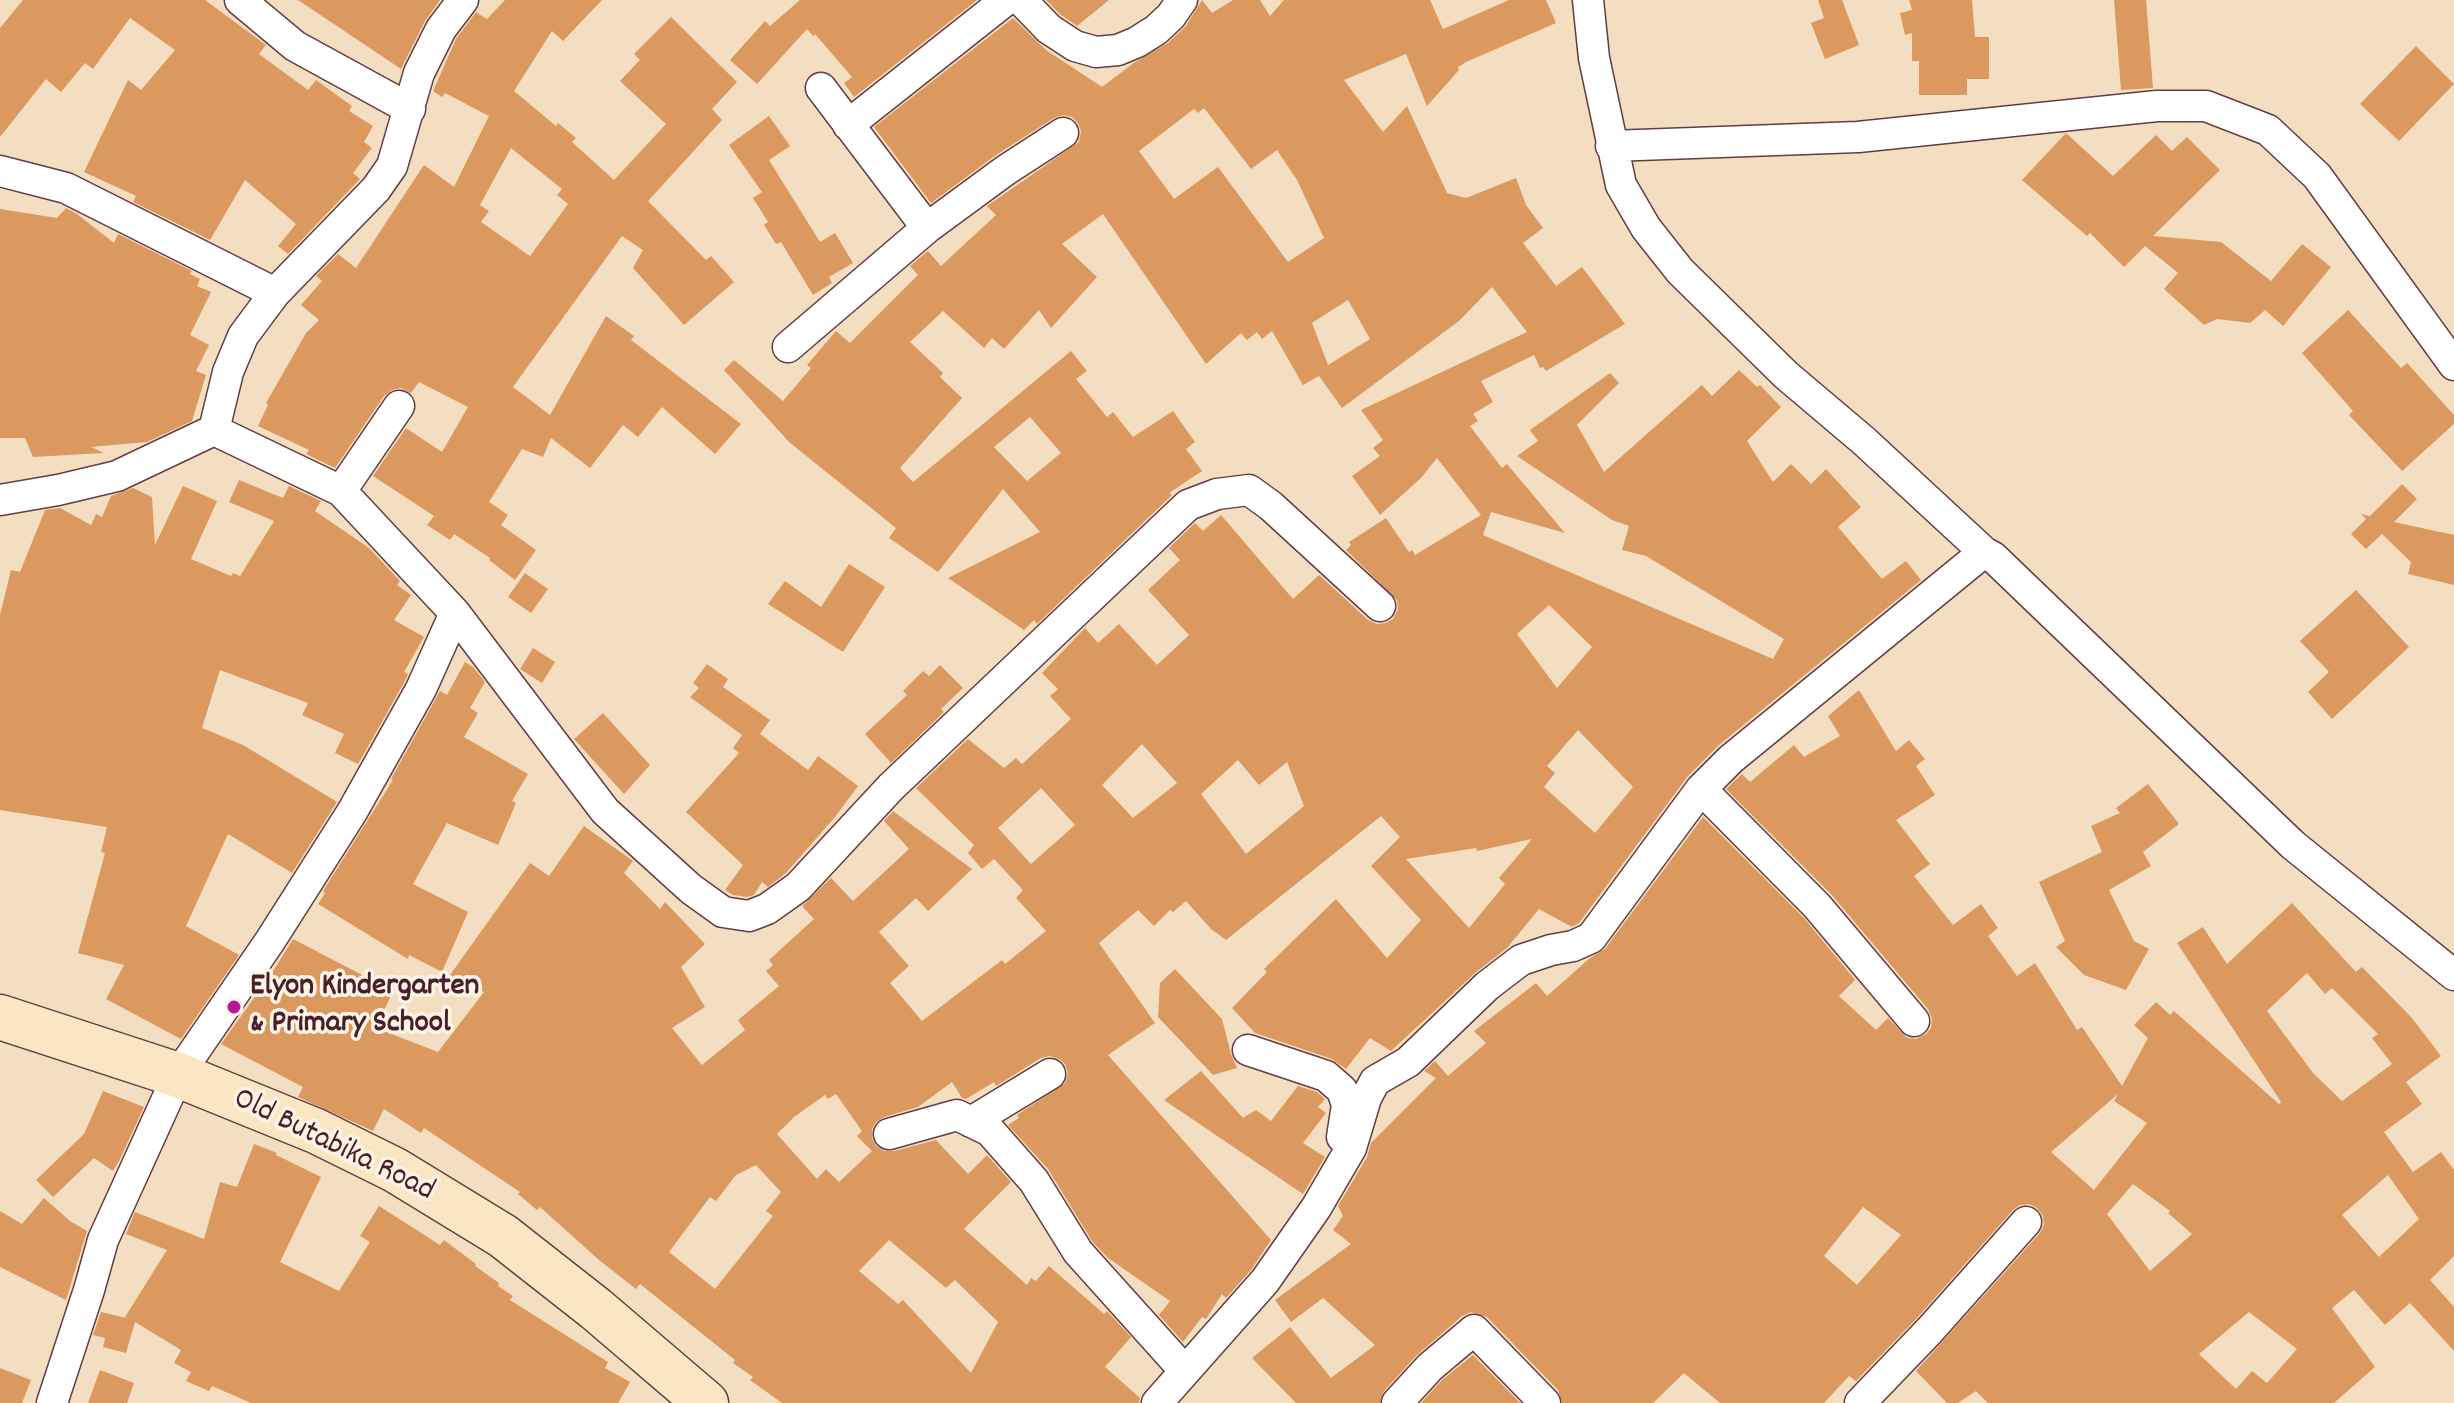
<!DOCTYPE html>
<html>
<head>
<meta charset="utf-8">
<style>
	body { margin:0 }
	canvas { display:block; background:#f4dec1 }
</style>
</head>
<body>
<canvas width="2454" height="1403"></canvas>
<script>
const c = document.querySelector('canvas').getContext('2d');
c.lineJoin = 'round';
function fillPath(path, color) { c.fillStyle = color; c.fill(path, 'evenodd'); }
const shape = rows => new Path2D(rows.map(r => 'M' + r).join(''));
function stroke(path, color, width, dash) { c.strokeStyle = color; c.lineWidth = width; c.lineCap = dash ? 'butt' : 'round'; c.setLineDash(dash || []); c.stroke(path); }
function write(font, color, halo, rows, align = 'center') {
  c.font = font + ' Dekko,sans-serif'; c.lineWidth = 7; c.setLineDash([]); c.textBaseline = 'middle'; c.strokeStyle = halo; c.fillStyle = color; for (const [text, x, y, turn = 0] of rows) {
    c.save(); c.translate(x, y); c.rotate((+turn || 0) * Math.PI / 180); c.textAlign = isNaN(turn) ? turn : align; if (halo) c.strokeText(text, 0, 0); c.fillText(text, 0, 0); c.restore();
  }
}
const building = shape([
	[23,0,205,0,266,45,259,54,308,90,316,80,352,106,349,111,373,126,364,142,372,148,353,173,360,179,288,254,278,246,296,224,245,180,210,240,133,202,136,196,84,172,128,80,141,90,175,50,130,18,93,69,85,63,61,92,46,79,0,137,0,28],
	[298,0,440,0,425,21,401,69],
	[505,0,602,0,563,41,552,31,514,91,556,126,558,123,576,138,572,142,614,180,666,124,620,81,640,60,634,54,671,17,737,82,712,109,722,120,648,201,706,260,711,256,734,282,684,325,633,268,643,250,622,236,513,387,550,415,606,316,634,336,631,340,741,424,715,454,662,407,638,437,623,425,590,468,551,438,543,457,522,449,489,502,508,515,501,525,536,550,515,580,489,560,490,558,454,534,450,540,427,525,434,516,373,476,406,428,442,452,468,407,419,382,411,393,401,388,392,390,384,396,335,468,306,454,309,450,258,426,268,405,266,403,306,333,319,320,301,305,322,281,316,276,338,254,356,268,424,165,454,187,489,116,445,93,442,97,433,91,456,39,476,12,487,19],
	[511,148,562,189,557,195,568,204,530,256,481,222,489,211,480,205],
	[800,0,977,0,854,97,844,83,852,77,815,34,813,36,807,29,757,84,730,60,765,21,770,26],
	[1046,0,1109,0,1077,26,1061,15],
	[1202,0,1212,13,1233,0,1260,0,1270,16,1284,0,1430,0,1443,29,1509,0,1546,0,1556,23,1466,62,1458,67,1459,70,1427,106,1406,54,1344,80,1383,132,1407,106,1447,193,1466,198,1516,178,1526,205,1543,228,1523,243,1556,286,1582,267,1625,324,1546,371,1543,367,1540,368,1534,355,1481,381,1493,402,1473,414,1478,421,1470,426,1502,468,1507,464,1565,533,1491,512,1483,535,1773,659,1784,639,1646,556,1622,550,1629,526,1612,520,1517,456,1538,441,1530,430,1610,373,1619,383,1577,425,1604,472,1702,385,1712,396,1739,370,1757,387,1760,385,1781,407,1747,441,1773,482,1791,464,1811,484,1826,469,1861,507,1838,527,1882,579,1906,561,1921,580,1719,745,1688,776,1579,923,1572,927,1539,909,1507,948,1475,973,1391,1051,1370,1038,1346,1069,1332,1059,1255,1033,1232,1008,1267,972,1264,969,1336,899,1387,958,1421,920,1371,866,1400,837,1381,816,1226,940,1211,929,1186,901,1173,912,1170,910,1154,926,1138,910,1099,943,1155,1023,1108,1055,1271,1240,1251,1270,1226,1298,1222,1294,1206,1319,1202,1317,1183,1342,1159,1315,1170,1301,1108,1258,1092,1241,1048,1169,1008,1125,1019,1118,1017,1115,1065,1083,1068,1073,1065,1064,1059,1059,1050,1056,1041,1058,996,1086,994,1082,966,1099,962,1098,952,1082,918,1107,884,1117,876,1122,872,1129,872,1138,876,1146,884,1151,894,1151,936,1140,968,1174,987,1155,1011,1182,964,1229,1027,1285,1031,1278,1036,1281,1049,1266,1104,1314,1107,1311,1131,1337,1105,1367,1140,1398,1139,1403,782,1403,750,1380,753,1377,733,1363,735,1360,640,1284,636,1289,599,1260,540,1207,537,1210,518,1194,520,1192,424,1128,421,1133,384,1109,373,1131,298,1097,303,1087,221,1044,272,973,293,939,393,991,376,1028,438,1052,484,992,450,975,530,863,549,876,584,826,633,861,624,873,660,909,665,902,705,944,681,967,705,1007,672,1028,702,1065,745,1030,738,1020,779,986,766,971,773,965,769,960,814,919,802,906,831,878,853,901,909,849,884,821,893,811,972,869,928,911,916,898,879,932,909,966,890,983,922,1021,1002,960,1005,964,1046,931,1016,898,1023,890,994,859,982,869,968,853,974,845,916,788,968,739,1004,768,1016,758,1022,764,1071,719,1050,696,1058,689,1042,673,1085,628,1098,643,1119,624,1157,665,1189,635,1148,590,1180,560,1169,548,1195,523,1203,531,1221,515,1293,599,1319,575,1368,620,1377,624,1386,623,1393,619,1398,609,1397,600,1346,550,1351,545,1349,542,1386,518,1409,552,1412,550,1415,555,1481,515,1437,458,1421,478,1380,515,1352,476,1380,456,1373,448,1383,440,1361,410,1527,332,1492,287,1459,321,1342,408,1319,376,1303,385,1272,331,1262,339,1257,332,1247,340,1241,333,1206,364,1103,214,1062,244,1097,277,1051,328,1039,310,1004,349,992,338,984,348,943,311,910,342,943,373,940,377,962,398,900,468,913,482,1071,351,1087,371,1076,379,1107,417,1113,412,1133,437,1173,411,1195,442,1186,449,1202,471,1169,493,1172,495,1037,624,1034,620,1024,630,948,578,1040,532,1003,489,938,572,889,538,896,528,789,442,724,370,734,360,783,401,811,368,807,365,836,331,850,343,918,275,910,266,928,251,941,266,996,215,987,206,1079,142,1081,131,1078,123,1072,117,1063,115,1054,118,996,155,931,203,874,127,1013,18,1046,50,1102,87,1135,62,1168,43,1186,26],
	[1204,108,1251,169,1277,150,1297,180,1324,238,1288,262,1218,167,1174,199,1139,151,1194,109,1198,113],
	[1348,300,1370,339,1328,365,1312,323],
	[1030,417,1061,453,1027,481,994,447],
	[1549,605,1592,647,1557,688,1517,634],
	[1578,730,1633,787,1595,833,1544,787,1555,773,1547,766],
	[1142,744,1177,783,1133,818,1102,785],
	[1238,760,1259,785,1287,762,1304,806,1246,854,1201,794],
	[1041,788,1075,825,1031,864,998,828],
	[1532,839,1499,878,1505,884,1469,928,1406,859,1476,848,1477,851],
	[836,1094,862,1131,857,1136,872,1151,839,1182,826,1169,817,1179,777,1134,794,1117,825,1095,828,1099],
	[756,1165,781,1192,766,1211,773,1216,715,1289,669,1252,710,1197,716,1201,736,1175],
	[889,1240,946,1288,955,1280,998,1322,971,1373,903,1300,898,1304,859,1271],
	[1818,0,1842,0,1859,45,1825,59,1811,23,1824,18],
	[1909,0,1972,0,1975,37,1989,37,1989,79,1967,79,1967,95,1919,95,1919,61,1912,61,1912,33,1905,35,1900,13,1912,10],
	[2114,0,2146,0,2153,88,2121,90],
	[2416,46,2454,84,2399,141,2360,104],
	[769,116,790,146,769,160,820,242,835,233,853,263,829,277,832,283,813,295,781,242,776,244,764,225,768,222,753,198,762,192,729,145],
	[2066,133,2113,176,2156,135,2172,151,2187,137,2220,170,2153,236,2221,242,2271,281,2302,244,2331,267,2283,326,2265,310,2250,323,2217,319,2204,325,2164,289,2178,273,2145,246,2124,267,2090,233,2087,236,2022,180],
	[66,208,77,214,114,243,118,234,192,271,190,274,200,279,197,286,211,292,190,335,209,345,196,371,206,375,192,421,147,442,91,447,104,453,33,457,25,438,0,438,0,209,57,218],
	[2348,310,2401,368,2407,363,2454,415,2454,424,2402,471,2349,415,2353,411,2302,353],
	[239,480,283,498,289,486,321,501,315,511,369,548,400,581,397,585,411,595,394,620,424,637,404,672,408,674,405,681,358,764,335,753,344,734,302,715,308,703,220,670,202,728,243,745,337,802,292,873,228,834,186,926,239,955,181,1039,106,999,124,965,78,953,105,853,101,852,107,827,0,810,0,615,11,570,20,572,45,510,60,508,91,525,96,514,102,517,111,496,133,488,152,497,155,545,183,486,217,501,191,559,231,576,233,573,240,576,274,521,229,502],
	[2402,484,2417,499,2394,522,2454,535,2454,585,2408,574,2411,562,2382,534,2366,549,2351,534,2366,519,2361,514,2370,516],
	[849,564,885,587,843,652,768,604,785,581,821,607],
	[525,573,548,589,531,613,508,597],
	[2356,590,2409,647,2332,719,2308,692,2329,672,2300,641],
	[533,648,555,662,542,683,520,669],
	[465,662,473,667,485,682,470,708,478,713,464,737,528,774,512,801,516,803,498,845,447,823,413,884,468,912,442,972,409,955,408,959,318,904,325,893,323,891,393,780,391,779,440,691,447,695],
	[707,664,728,679,723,687,770,720,760,734,808,770,818,756,858,786,835,817,786,873,768,887,762,882,754,895,747,897,733,895,725,890,743,865,686,812,739,753,733,748,742,735,690,697,699,688,693,683],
	[940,665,963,688,941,709,944,712,891,763,865,734,907,695,903,691,923,671,929,676],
	[1859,690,1896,751,1909,740,1925,759,1916,766,1935,795,1896,820,1930,864,1914,876,1953,925,1981,904,1998,928,1988,936,2017,976,2035,963,2077,1030,2082,1027,2122,1086,2148,1038,2134,1025,2156,1002,2170,1015,2174,1011,2279,1104,2281,1102,2177,943,2203,927,2227,964,2292,903,2356,972,2362,967,2412,1018,2441,1056,2406,1082,2422,1104,2384,1132,2413,1172,2441,1152,2454,1170,2454,1256,2430,1280,2454,1307,2454,1351,2410,1303,2385,1325,2354,1290,2332,1308,2375,1367,2334,1403,1988,1403,1976,1391,1958,1403,1947,1403,1916,1371,2040,1233,2044,1225,2043,1216,2037,1208,2029,1204,2020,1205,2013,1210,1917,1318,1856,1381,1849,1376,1824,1403,1720,1403,1684,1373,1653,1403,1562,1403,1558,1390,1487,1317,1471,1312,1462,1316,1417,1355,1384,1391,1380,1403,1296,1403,1252,1358,1290,1327,1331,1378,1375,1345,1323,1298,1291,1322,1275,1300,1351,1244,1333,1230,1343,1216,1338,1206,1367,1157,1371,1143,1436,1078,1424,1071,1435,1061,1448,1076,1486,1043,1474,1031,1536,983,1547,996,1590,958,1605,949,1703,817,1804,918,1855,980,1839,996,1876,1030,1888,1018,1907,1038,1916,1039,1926,1034,1931,1028,1932,1019,1928,1009,1831,894,1726,789,1742,774,1750,782,1794,745,1804,757,1840,736,1828,716],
	[2307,973,2325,994,2332,988,2378,1034,2372,1038,2392,1064,2342,1101,2313,1073,2267,1011],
	[2118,1094,2114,1101,2147,1123,2094,1190,2051,1152],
	[2388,1175,2419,1219,2379,1257,2342,1215],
	[2133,1184,2170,1211,2168,1213,2192,1234,2150,1271,2107,1214],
	[1863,1207,1901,1235,1857,1285,1824,1256],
	[2249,1312,2297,1349,2267,1383,2252,1371,2236,1389,2199,1354],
	[603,713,650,765,624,794,574,739],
	[2148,784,2179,824,2143,852,2151,866,2109,890,2134,941,2149,949,2126,990,2084,975,2056,947,2065,941,2039,882,2102,852,2091,826,2120,813,2116,808],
	[1175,969,1222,1019,1231,1054,1237,1068,1213,1075,1158,1017,1160,983],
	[1201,1071,1243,1118,1256,1110,1271,1121,1298,1086,1317,1092,1325,1099,1318,1107,1326,1113,1303,1143,1325,1157,1303,1194,1164,1100],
	[103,1091,144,1107,119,1161,113,1171,94,1158,53,1197,36,1180,84,1134],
	[254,1144,277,1153,276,1155,321,1177,280,1262,339,1291,370,1242,360,1236,379,1206,440,1245,444,1240,476,1264,475,1266,499,1283,498,1286,513,1296,510,1300,608,1362,605,1368,630,1382,618,1403,251,1403,212,1386,209,1391,186,1381,191,1372,174,1363,181,1350,135,1322,126,1353,103,1347,105,1338,93,1335,101,1312,130,1319,125,1317,167,1250,126,1234,135,1212,204,1239,220,1182,237,1187],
	[44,1198,70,1221,87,1231,66,1300,0,1267,0,1211,22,1224],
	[1473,1355,1520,1403,1421,1403,1442,1380],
	[0,1368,31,1380,22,1403,0,1403],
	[100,1370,134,1383,127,1403,88,1403]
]);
const minor = shape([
	[240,0,295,46,410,109],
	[1021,0,1049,29,1075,46,1096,52,1118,50,1137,42,1156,30,1171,16,1182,0],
	[1588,0,1594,58,1621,185,1646,228,1680,271,1786,375,1864,441,1984,552,1993,557,2293,845,2454,975],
	[821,88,927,228],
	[848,125,1006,0],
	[1611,146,1858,137,2157,106,2206,106,2268,130,2317,176,2454,365],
	[0,171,66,188,275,293],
	[788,347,927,228,1006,170,1063,133],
	[341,491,399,406],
	[0,500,58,490,117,476,214,430,228,372,243,336,275,293,376,189,392,166,419,73,441,29,463,0],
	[455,613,605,811,691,889,723,912,749,916,767,909,798,887,891,787,1188,505,1217,494,1249,490,1271,506,1380,606],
	[1701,789,1817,906,1914,1021],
	[1248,1050,1326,1076,1342,1090,1347,1105,1342,1137],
	[971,1122,1050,1074],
	[889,1134,957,1115,990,1131,1034,1181,1078,1252,1184,1370],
	[52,1403,89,1290,103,1240,178,1075,270,941,352,812,421,689,455,613,341,491,214,430],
	[1157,1403,1265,1281,1316,1208,1351,1148,1366,1098,1375,1081,1408,1062,1487,986,1521,960,1551,950,1573,946,1591,938,1701,789,1731,759,1984,552],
	[1397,1403,1430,1367,1474,1330,1545,1403],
	[1860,1403,1930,1330,2026,1222]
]);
const secondary = shape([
	[0,1017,178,1075,316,1131,395,1170,503,1236,596,1309,706,1403]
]);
const markers = [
	[234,1007,8,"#b5179e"]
];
const poiNames = [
	["Elyon Kindergarten",250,989],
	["& Primary School",250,1026]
];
const streetNames = [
	["Old Butabika Road",333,1147,26]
];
fillPath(building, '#db9960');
stroke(minor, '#643c42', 33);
stroke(secondary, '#643c42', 47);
stroke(minor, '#fff', 30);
stroke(secondary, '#fbe6c4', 44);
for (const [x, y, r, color] of markers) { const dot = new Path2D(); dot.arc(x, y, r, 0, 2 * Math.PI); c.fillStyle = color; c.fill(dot); stroke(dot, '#fcf5e5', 3); }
write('bold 32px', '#4a1f2b', '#fcf5e5', poiNames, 'left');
write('32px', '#4a1f2b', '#fcf5e5', streetNames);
</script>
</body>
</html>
